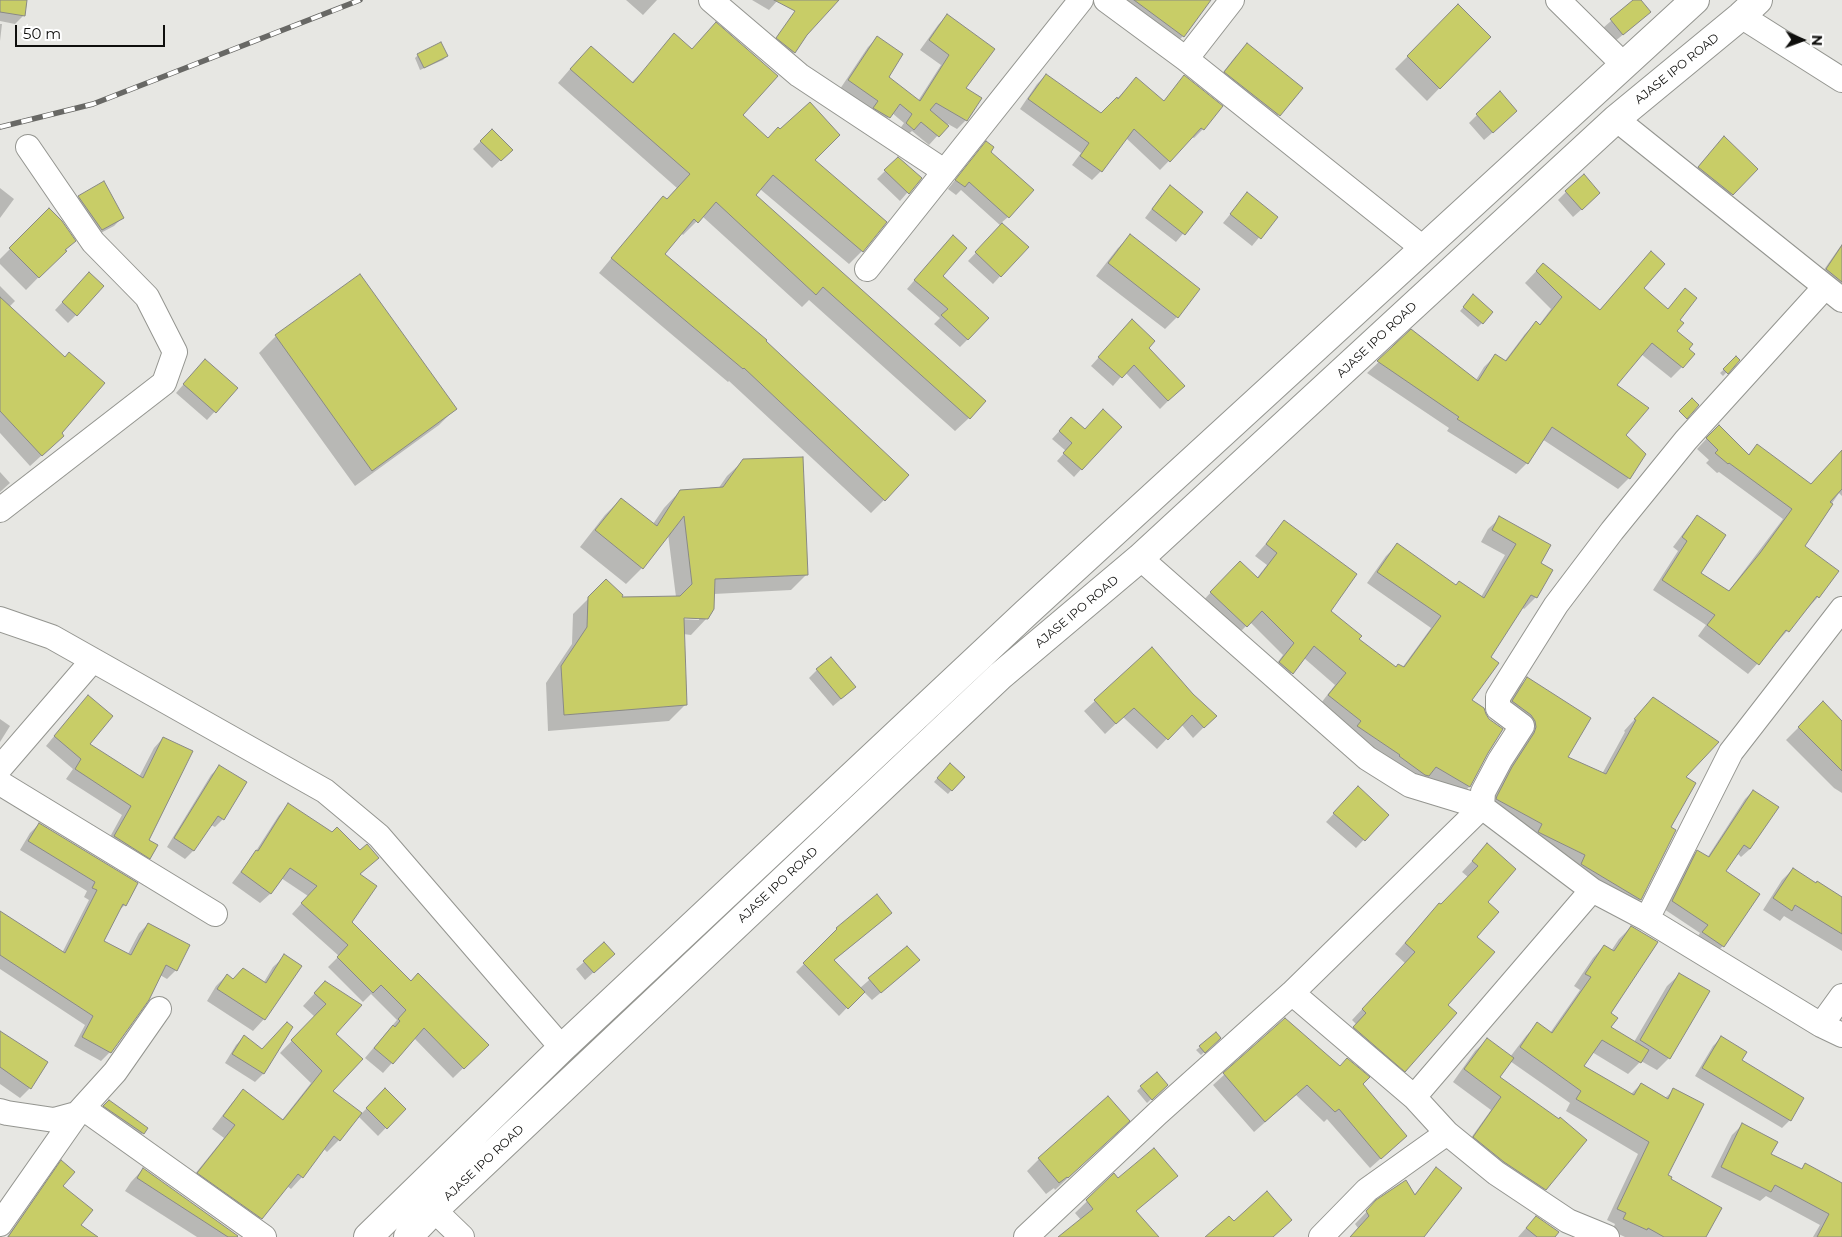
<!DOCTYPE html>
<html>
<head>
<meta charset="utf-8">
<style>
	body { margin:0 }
	#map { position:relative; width:1842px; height:1237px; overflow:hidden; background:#e7e7e3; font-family:Montserrat,sans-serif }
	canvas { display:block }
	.north { position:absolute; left:1777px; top:15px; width:50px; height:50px; -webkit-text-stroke:4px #fff; paint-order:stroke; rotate:92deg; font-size:14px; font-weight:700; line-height:20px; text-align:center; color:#0f0f0d }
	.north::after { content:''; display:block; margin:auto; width:18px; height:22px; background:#0f0f0d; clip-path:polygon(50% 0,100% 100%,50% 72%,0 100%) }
	.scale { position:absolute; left:15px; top:25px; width:150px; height:22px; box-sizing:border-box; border:2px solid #0f0f0d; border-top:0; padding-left:6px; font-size:15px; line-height:18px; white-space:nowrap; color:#0f0f0d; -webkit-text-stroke:4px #fff; paint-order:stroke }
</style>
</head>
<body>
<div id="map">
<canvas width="1842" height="1237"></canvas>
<div class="north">N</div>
<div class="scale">50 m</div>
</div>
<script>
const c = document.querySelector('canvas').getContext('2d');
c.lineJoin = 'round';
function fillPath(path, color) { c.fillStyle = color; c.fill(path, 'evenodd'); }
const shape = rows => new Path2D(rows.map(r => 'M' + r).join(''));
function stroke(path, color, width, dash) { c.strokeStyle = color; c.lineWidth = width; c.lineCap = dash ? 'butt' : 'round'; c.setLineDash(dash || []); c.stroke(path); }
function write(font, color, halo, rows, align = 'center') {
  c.font = font + ' Montserrat,sans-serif'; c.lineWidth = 4; c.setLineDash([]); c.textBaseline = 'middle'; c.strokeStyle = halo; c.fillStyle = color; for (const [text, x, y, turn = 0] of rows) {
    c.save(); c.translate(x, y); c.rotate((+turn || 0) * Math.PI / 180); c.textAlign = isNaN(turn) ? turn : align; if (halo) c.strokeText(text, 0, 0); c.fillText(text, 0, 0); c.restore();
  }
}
const shadow = shape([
	[0,0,26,0,23,16,15,24,0,21],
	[626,0,657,0,643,15],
	[752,0,778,0,769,10],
	[812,0,829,0,794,52,786,60,770,47],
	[1105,0,1202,0,1207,3,1183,36,1171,49],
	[1635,0,1640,0,1641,20,1614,42,1603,28],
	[1458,6,1489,37,1427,101,1395,69],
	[947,15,964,88,966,120,957,129,948,124,929,145,912,131,904,138,897,133,904,123,892,113,879,127,840,89,868,47,877,38,887,77,918,101,941,65,920,50,938,25],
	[0,24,2,24,0,41],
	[1247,45,1301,88,1267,128,1213,85,1235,57],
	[418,55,447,56,443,60,420,70,415,58],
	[577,61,631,83,651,63,741,115,767,140,813,161,862,251,849,264,760,189,754,195,969,418,955,431,809,300,802,307,702,216,683,235,681,233,664,254,764,341,884,500,871,513,729,381,728,382,599,273,650,212,663,198,666,200,677,188,558,83],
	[1046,75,1101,115,1136,79,1163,102,1184,77,1221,106,1203,129,1194,138,1192,137,1160,170,1126,138,1101,171,1092,180,1072,165,1081,153,1020,109,1037,84],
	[1477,115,1508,119,1484,140,1469,123],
	[492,130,511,150,492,168,473,149],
	[1724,138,1756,169,1720,206,1686,180],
	[978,151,989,152,1008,217,1001,223,1027,247,993,284,968,261,1001,226,961,190,956,195,948,189],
	[898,158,920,178,900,201,877,179],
	[0,188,14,199,0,218],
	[1566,192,1591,201,1573,217,1558,200],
	[1247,194,1276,217,1252,246,1223,223],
	[1162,195,1201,212,1176,242,1145,218],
	[79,197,122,218,114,226,93,237,71,205],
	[49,210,74,241,26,290,0,264,0,259],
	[1130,236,1177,317,1165,329,1096,276,1118,248],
	[945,244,941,276,968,339,960,347,934,324,940,318,907,289],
	[1842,244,1842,292,1816,281],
	[1543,264,1599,311,1640,264,1642,288,1667,310,1685,289,1675,331,1687,349,1682,367,1671,378,1641,354,1616,385,1624,435,1629,478,1618,489,1542,439,1527,463,1516,474,1447,431,1449,428,1367,373,1412,331,1476,380,1484,367,1495,356,1504,362,1525,334,1536,323,1539,325,1551,309,1525,283],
	[360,275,455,409,439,425,355,486,259,353,276,336],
	[81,282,76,315,68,323,55,310],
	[0,286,15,301,9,307,60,433,51,447,30,466,0,433],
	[1470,300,1482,323,1478,327,1460,311],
	[1124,329,1148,348,1183,386,1160,409,1125,372,1113,386,1091,366],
	[1736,358,1738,360,1723,376,1720,373],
	[197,369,236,388,207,420,176,393],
	[1064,426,1085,431,1120,427,1074,477,1057,461,1066,451,1052,439],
	[1709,436,1748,455,1757,446,1810,485,1842,451,1842,496,1839,493,1803,546,1837,572,1818,597,1748,674,1698,636,1706,625,1653,590,1678,551,1673,547,1688,527,1697,517,1699,573,1728,592,1783,519,1719,472,1717,473,1706,463,1709,460,1697,449],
	[744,460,807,574,791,590,714,594,707,618,691,635,683,634,686,704,669,721,548,731,546,683,572,644,573,614,606,581,619,598,676,597,668,534,642,568,626,584,580,547,605,515,621,499,653,524,664,508,680,491,718,489,727,476],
	[678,616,699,617,699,620,678,619],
	[0,472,10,483,0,492],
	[1500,518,1540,564,1551,571,1536,597,1524,609,1522,607,1489,657,1470,701,1487,753,1469,787,1458,798,1417,787,1318,707,1335,685,1304,658,1281,685,1269,674,1283,655,1250,622,1235,637,1200,604,1228,574,1256,579,1267,565,1255,556,1285,522,1329,611,1357,639,1395,668,1402,668,1431,628,1367,583,1386,556,1397,545,1456,586,1481,597,1505,555,1481,542,1488,529],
	[1152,649,1205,726,1193,738,1181,724,1157,749,1123,717,1105,734,1084,711],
	[817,670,846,695,833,706,809,678],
	[1527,679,1567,757,1602,774,1625,732,1624,731,1642,711,1684,777,1669,827,1675,830,1640,900,1628,911,1485,811,1500,780,1522,747,1501,713,1515,690],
	[1823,703,1842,722,1842,793,1834,788,1786,740],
	[79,706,88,744,139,777,154,748,163,738,148,841,149,858,140,867,105,846,122,815,66,779,73,769,46,746],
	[0,719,10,726,0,742],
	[219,767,223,819,215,827,211,825,193,851,185,859,167,847,211,775],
	[946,768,963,777,948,794,934,782],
	[1753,791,1777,807,1750,849,1741,857,1737,853,1725,871,1723,946,1715,954,1695,941,1700,933,1664,909,1689,859,1697,851,1707,858,1745,799],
	[1350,796,1387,815,1356,848,1326,822],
	[289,805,359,875,351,922,411,982,487,1045,453,1078,414,1038,383,1073,365,1058,397,1020,371,994,363,1002,328,967,339,956,292,914,308,896,281,878,270,894,260,903,232,883,254,854,279,815],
	[39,824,125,905,117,912,103,941,128,954,139,933,148,924,176,970,167,979,160,975,110,1052,101,1061,74,1046,85,1025,0,969,0,912,62,953,89,900,84,897,87,891,20,850,30,833],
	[1487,845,1486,902,1475,937,1447,1006,1404,1071,1394,1081,1344,1038,1356,1024,1352,1020,1405,963,1395,954,1429,915,1440,906,1468,877,1462,872],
	[1793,869,1815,884,1842,898,1842,951,1784,916,1780,921,1763,910,1782,880],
	[882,921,833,961,860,988,907,947,910,968,872,1000,863,991,839,1016,796,972,830,938,829,937,837,929],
	[1631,927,1609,1013,1609,1028,1634,1042,1667,986,1680,974,1669,1058,1657,1070,1641,1061,1628,1074,1592,1052,1582,1066,1631,1094,1641,1084,1665,1098,1674,1090,1666,1175,1704,1237,1625,1237,1612,1231,1615,1224,1607,1220,1638,1154,1566,1111,1570,1103,1510,1061,1498,1077,1545,1189,1534,1201,1463,1149,1491,1110,1453,1082,1475,1051,1487,1040,1510,1057,1526,1036,1537,1024,1550,1033,1580,990,1574,986,1593,958,1604,946,1611,951,1619,939],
	[285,956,264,1019,253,1031,207,1001,216,986,227,975,233,980,264,982,273,967],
	[584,962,605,962,585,980,576,969],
	[325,982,334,1034,331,1091,361,1114,385,1090,404,1109,378,1136,358,1116,339,1140,327,1152,324,1149,302,1177,291,1189,287,1186,261,1218,249,1230,186,1185,224,1138,212,1129,232,1103,243,1091,282,1120,311,1083,280,1053,315,1017,303,1006],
	[1285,1019,1361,1084,1406,1136,1370,1168,1327,1119,1324,1122,1296,1095,1254,1132,1213,1085],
	[291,1027,263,1074,255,1082,225,1063,236,1045,244,1037,262,1051],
	[0,1032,30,1088,20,1098,0,1084],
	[1220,1038,1201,1055,1196,1050,1200,1047],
	[1721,1038,1790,1120,1782,1128,1695,1076,1713,1046],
	[1166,1085,1147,1103,1137,1091,1141,1087],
	[109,1101,147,1128,135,1142,96,1114],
	[1742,1125,1769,1155,1800,1170,1805,1165,1842,1187,1842,1237,1813,1237,1820,1225,1766,1196,1760,1201,1711,1177,1732,1135],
	[1116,1133,1055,1190,1054,1188,1046,1194,1027,1171,1039,1159],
	[61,1162,61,1187,83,1237,7,1237,54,1170],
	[143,1169,236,1237,197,1237,125,1191,131,1182],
	[1436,1169,1423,1237,1350,1237,1358,1228,1355,1224,1377,1201,1414,1195],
	[1114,1175,1118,1180,1176,1176,1135,1212,1157,1237,1060,1237,1081,1220,1075,1213],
	[1536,1218,1554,1237,1518,1237,1526,1228]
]);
const building = shape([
	[0,0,27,0,25,16,0,12,0,0],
	[774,0,839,0,807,35,795,53,776,38,795,11,774,0],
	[1134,0,1211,0,1184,37,1134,0],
	[1633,0,1641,0,1651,12,1623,35,1610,19,1633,0],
	[1458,4,1491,37,1440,89,1407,56,1458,4],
	[947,14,995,49,966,88,982,98,967,121,936,103,930,110,949,126,939,137,921,122,914,130,906,123,912,114,900,104,890,118,873,108,878,101,848,80,877,36,903,54,889,77,920,101,949,55,929,40,947,14],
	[716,22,778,76,743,115,768,138,778,127,780,129,810,102,840,135,815,160,887,222,863,252,773,175,756,195,986,401,970,419,823,287,816,295,716,202,698,223,694,219,665,254,767,340,766,341,909,475,885,501,744,368,743,369,611,258,663,196,667,199,690,174,570,69,591,46,633,83,674,33,692,49,716,22],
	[441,42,448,56,424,68,417,54,441,42],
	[1247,43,1303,88,1280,116,1224,72,1247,43],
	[1046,74,1101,113,1117,97,1118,99,1136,77,1164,101,1184,75,1223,106,1204,130,1201,128,1170,162,1134,129,1102,172,1080,156,1089,143,1028,99,1046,74],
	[1500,91,1517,111,1493,133,1476,114,1500,91],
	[492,129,513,150,501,161,480,141,492,129],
	[1724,136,1758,169,1733,195,1698,167,1724,136],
	[986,141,994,147,991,152,1034,190,1009,218,969,182,965,187,955,180,986,141],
	[898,157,922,178,909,194,884,170,898,157],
	[1584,174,1600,193,1582,210,1565,191,1584,174],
	[104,181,124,218,102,230,78,196,104,181],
	[1170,185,1203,212,1185,235,1152,209,1170,185],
	[1247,192,1278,217,1261,239,1230,214,1247,192],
	[49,208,62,221,76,241,65,250,67,251,39,278,9,248,49,208],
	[1002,223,1029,247,1001,277,975,252,1002,223],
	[1130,234,1200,289,1178,318,1108,263,1130,234],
	[953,235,967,248,943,276,989,318,968,340,941,315,948,309,914,280,953,235],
	[1842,245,1842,282,1826,269,1842,245],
	[1651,251,1665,264,1644,288,1668,309,1685,288,1697,298,1680,320,1684,323,1677,331,1693,344,1689,349,1695,354,1683,368,1652,343,1617,385,1649,408,1626,435,1646,454,1630,479,1552,427,1528,464,1457,419,1459,417,1377,361,1411,329,1478,381,1495,354,1506,361,1536,321,1540,325,1562,297,1536,271,1543,263,1600,310,1651,251],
	[89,272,104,286,77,316,62,302,89,272],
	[360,274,457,409,372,471,275,335,360,274],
	[1473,294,1493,312,1483,324,1463,307,1473,294],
	[0,297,65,357,69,352,105,383,62,433,64,436,42,456,0,411,0,297],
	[1132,319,1155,341,1149,348,1185,386,1168,401,1134,365,1122,378,1098,357,1132,319],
	[1736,356,1740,360,1728,374,1723,369,1736,356],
	[205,359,238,388,216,413,183,384,205,359],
	[1692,398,1699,405,1687,419,1679,411,1692,398],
	[1103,409,1122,427,1082,470,1063,453,1072,443,1059,431,1071,417,1085,429,1103,409],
	[1719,425,1749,455,1757,444,1811,484,1842,450,1842,489,1830,502,1833,504,1805,546,1839,571,1819,598,1817,596,1789,632,1786,630,1759,665,1707,625,1715,615,1662,580,1687,541,1682,537,1697,515,1726,535,1701,573,1729,591,1760,553,1792,509,1729,463,1728,464,1715,453,1718,450,1706,438,1719,425],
	[803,457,808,575,715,579,714,609,708,619,684,618,687,705,564,715,561,666,587,627,588,597,606,579,623,595,622,597,680,596,692,584,684,516,643,569,595,530,621,498,657,526,680,490,723,487,743,459,803,457],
	[1499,516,1551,545,1541,563,1553,570,1537,598,1531,595,1491,657,1499,663,1472,700,1484,708,1486,714,1489,719,1503,729,1488,753,1470,787,1436,767,1429,776,1425,775,1399,756,1400,755,1357,726,1361,721,1328,695,1346,673,1314,646,1293,674,1279,662,1294,643,1262,611,1247,627,1210,592,1240,561,1258,578,1277,553,1266,544,1284,520,1357,574,1331,611,1362,636,1359,639,1396,667,1398,664,1404,667,1441,616,1377,572,1397,543,1456,585,1459,581,1484,598,1516,544,1492,530,1499,516],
	[1152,647,1193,694,1217,716,1204,728,1192,715,1168,740,1134,708,1116,724,1094,700,1152,647],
	[831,657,856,687,841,699,816,669,831,657],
	[1527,677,1591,718,1568,757,1606,774,1636,720,1634,719,1653,697,1719,742,1686,777,1696,783,1671,827,1676,830,1641,900,1581,864,1585,855,1538,832,1542,824,1496,799,1497,796,1512,767,1534,733,1536,727,1535,721,1531,715,1512,701,1527,677],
	[88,695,113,716,90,744,143,778,163,737,193,751,149,840,158,845,150,859,114,836,131,806,75,769,81,759,54,736,88,695],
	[1823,701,1842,721,1842,771,1798,727,1823,701],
	[950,763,965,777,952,791,937,778,950,763],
	[219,765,247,782,224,820,218,816,194,851,174,838,219,765],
	[1358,786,1389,815,1365,841,1333,813,1358,786],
	[1753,790,1779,807,1750,849,1744,845,1726,871,1760,894,1724,947,1702,932,1708,925,1672,901,1697,850,1709,857,1753,790],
	[288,803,332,832,337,827,360,850,367,844,379,858,360,874,377,886,352,922,411,981,418,973,489,1045,464,1069,424,1028,393,1064,374,1048,393,1025,395,1027,400,1021,398,1019,406,1010,381,985,373,993,337,957,348,945,301,903,317,886,290,868,271,894,241,872,256,850,258,851,288,803],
	[39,823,138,883,126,906,123,904,104,941,131,955,148,923,190,945,177,971,166,965,149,1000,111,1053,82,1037,93,1016,0,955,0,911,65,953,97,890,92,888,95,882,28,841,39,823],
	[1487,843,1516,869,1488,902,1499,912,1477,937,1495,952,1448,1005,1457,1013,1405,1072,1353,1027,1366,1013,1362,1009,1415,952,1405,943,1439,903,1441,904,1478,866,1472,861,1487,843],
	[1793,868,1816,883,1817,881,1842,897,1842,934,1795,905,1792,911,1773,898,1793,868],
	[877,894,892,913,834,960,865,992,848,1009,803,963,837,929,836,928,877,894],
	[1631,926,1658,942,1611,1013,1618,1018,1611,1027,1649,1050,1641,1063,1602,1040,1584,1066,1634,1095,1641,1083,1668,1099,1673,1088,1704,1104,1668,1175,1672,1177,1671,1179,1722,1208,1706,1237,1664,1237,1648,1228,1647,1230,1623,1219,1626,1213,1617,1209,1649,1142,1576,1099,1581,1091,1520,1047,1537,1022,1552,1033,1591,977,1585,974,1604,945,1614,951,1631,926],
	[604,942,615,954,594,973,583,961,604,942],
	[907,946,920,960,881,993,868,978,907,946],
	[284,954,302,966,265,1020,217,989,227,974,233,979,243,968,266,983,284,954],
	[1679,973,1710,991,1670,1059,1640,1040,1679,973],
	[325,981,362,1005,336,1034,363,1059,333,1091,362,1113,340,1141,334,1136,303,1178,298,1174,262,1219,197,1173,235,1125,223,1116,243,1089,283,1120,322,1071,291,1040,326,1004,314,993,325,981],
	[1285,1018,1340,1066,1347,1058,1370,1077,1363,1084,1407,1136,1381,1159,1339,1109,1335,1112,1307,1085,1265,1122,1223,1073,1285,1018],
	[287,1022,293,1027,264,1074,232,1054,244,1035,262,1049,287,1022],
	[0,1031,48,1062,31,1089,0,1067,0,1031],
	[1216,1032,1221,1038,1205,1053,1199,1046,1216,1032],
	[1721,1036,1747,1052,1742,1060,1804,1098,1791,1121,1702,1068,1721,1036],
	[1487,1038,1514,1058,1500,1077,1559,1119,1560,1117,1587,1140,1546,1190,1504,1162,1473,1137,1501,1097,1464,1069,1487,1038],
	[1157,1072,1168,1085,1152,1100,1140,1086,1157,1072],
	[385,1088,406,1109,387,1129,366,1108,385,1088],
	[1108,1096,1130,1121,1068,1178,1067,1177,1059,1183,1038,1158,1108,1096],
	[109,1100,148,1128,144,1134,103,1106,109,1100],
	[1742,1123,1778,1142,1771,1154,1802,1169,1805,1163,1842,1183,1842,1237,1817,1237,1829,1214,1775,1185,1771,1192,1721,1167,1742,1123],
	[1154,1148,1178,1176,1136,1211,1159,1237,1058,1237,1093,1209,1086,1200,1114,1173,1118,1178,1154,1148],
	[61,1160,75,1172,63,1186,93,1210,81,1225,98,1237,8,1237,61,1160],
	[1436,1167,1462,1188,1424,1237,1350,1237,1369,1216,1366,1211,1376,1200,1406,1180,1415,1195,1436,1167],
	[143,1168,238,1236,237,1237,228,1237,137,1178,143,1168],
	[1267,1191,1292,1220,1273,1237,1205,1237,1229,1216,1234,1221,1267,1191],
	[1536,1216,1559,1232,1555,1237,1537,1237,1526,1228,1536,1216]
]);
const minor = shape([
	[711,0,799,75,944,171],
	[1106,0,1186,59,1424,249],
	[1558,0,1624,65],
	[1741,16,1842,80],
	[1186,59,1232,0],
	[1616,119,1842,300],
	[867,269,1081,0],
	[0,510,164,383,175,352,147,297,93,242,28,147],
	[1140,558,1367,758,1410,785,1482,807,1592,890,1647,919,1821,1025,1842,1035],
	[0,619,52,637,325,791,379,836,562,1048],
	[0,768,93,660],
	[0,783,215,914],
	[1647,919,1731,752,1842,609],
	[1292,993,1482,807,1483,792,1500,760,1522,726,1498,708,1498,697,1556,605,1612,531,1686,440,1825,287],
	[1821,1025,1842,996],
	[1414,1097,1592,890],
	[0,1111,7,1113,54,1120,87,1111,264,1237],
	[434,1210,462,1237],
	[0,1224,77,1114,115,1072,159,1009],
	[1026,1237,1158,1113,1292,993,1414,1097,1447,1133,1496,1173,1568,1221,1607,1237],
	[1321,1237,1367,1190,1447,1133]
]);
const trunk = shape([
	[368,1237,562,1048,1026,613,1695,0],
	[408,1237,434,1210,1000,676,1140,558,1616,119,1741,16,1758,0]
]);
const rail = shape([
	[0,127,93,104,360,0]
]);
const streetNames = [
	["AJASE IPO ROAD",1677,69,-39],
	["AJASE IPO ROAD",1377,340,-43],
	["AJASE IPO ROAD",1077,612,-40],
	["AJASE IPO ROAD",778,885,-43],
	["AJASE IPO ROAD",484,1163,-43]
];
fillPath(shadow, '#0003');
fillPath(building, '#c8cd67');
stroke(building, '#898985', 1);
stroke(minor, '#949590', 26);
stroke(trunk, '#949590', 30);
stroke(minor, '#fff', 24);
stroke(trunk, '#fff', 28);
stroke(rail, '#686865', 5.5);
stroke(rail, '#fff', 4, [11]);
write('12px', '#0f0f0d', '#fff', streetNames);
</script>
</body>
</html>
